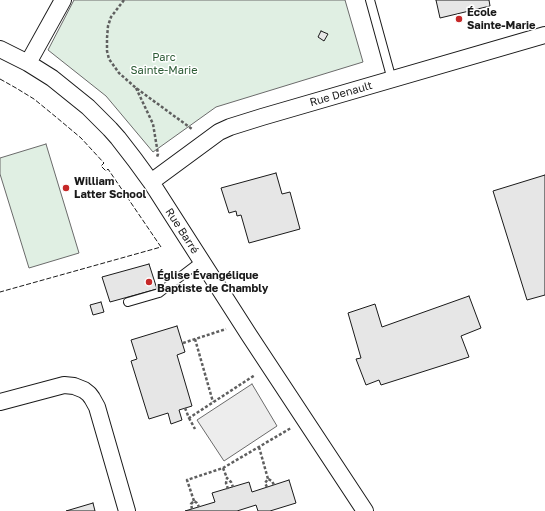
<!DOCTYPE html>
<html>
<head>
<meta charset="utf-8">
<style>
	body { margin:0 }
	canvas { display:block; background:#fff }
</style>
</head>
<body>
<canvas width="545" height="511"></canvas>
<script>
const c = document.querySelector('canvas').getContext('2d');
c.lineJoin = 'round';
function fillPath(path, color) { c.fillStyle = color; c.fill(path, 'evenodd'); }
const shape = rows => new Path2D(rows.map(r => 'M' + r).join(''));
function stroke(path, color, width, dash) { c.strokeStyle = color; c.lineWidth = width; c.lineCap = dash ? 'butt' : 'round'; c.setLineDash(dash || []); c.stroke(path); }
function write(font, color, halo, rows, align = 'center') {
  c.font = font + ' "Golos Text",sans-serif'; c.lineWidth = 3; c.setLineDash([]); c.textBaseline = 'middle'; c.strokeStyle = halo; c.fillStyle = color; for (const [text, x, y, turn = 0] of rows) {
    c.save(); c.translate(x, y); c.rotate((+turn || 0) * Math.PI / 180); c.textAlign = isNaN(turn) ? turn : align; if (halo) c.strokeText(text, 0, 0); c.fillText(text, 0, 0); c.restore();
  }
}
const green = shape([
	[74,0,345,0,363,62,216,107,153,152,106,96,48,50,74,0],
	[46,144,79,253,29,268,0,174,0,158,46,144]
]);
const parking = shape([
	[252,384,277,426,224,461,197,420,252,384]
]);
const building = shape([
	[436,0,489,0,490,6,440,18,436,0],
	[321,31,328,34,324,41,318,37,321,31],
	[276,173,282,194,290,192,300,229,249,243,241,215,237,216,236,211,229,213,221,188,276,173],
	[545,175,545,295,527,300,493,191,545,175],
	[149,264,157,289,110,302,102,277,149,264],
	[469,296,481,328,461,336,469,357,381,385,379,380,366,385,356,359,361,358,348,313,375,304,382,327,469,296],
	[101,302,104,312,93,315,90,305,101,302],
	[177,326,185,352,177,355,192,406,179,410,182,420,171,424,168,413,149,419,131,361,137,359,131,340,177,326],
	[289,480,296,503,270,511,258,511,256,505,237,511,185,511,215,502,212,493,249,482,252,492,289,480],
	[93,503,95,511,66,511,93,503]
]);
const path = shape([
	[124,0,111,17,108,26,107,38,107,51,109,59,119,73,136,88,192,129],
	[136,88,153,124,158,154,157,157],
	[195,339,213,402],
	[183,343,226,329],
	[185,408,189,418,255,375],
	[189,418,195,429],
	[259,447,268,479],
	[223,468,227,478],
	[267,487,265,483,268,479,272,481,274,485],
	[228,489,226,483,227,478,231,482,233,487],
	[194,501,187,480,223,468,291,428],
	[192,509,191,504,194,501,197,503,199,507]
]);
const service = shape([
	[370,0,392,80],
	[128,302,159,293,201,261]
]);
const minor = shape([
	[0,49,28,63,52,78,88,107,110,129,118,138,135,160,151,182,249,335,365,511],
	[28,63,63,0],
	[151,182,219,132,230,127,262,117,545,35],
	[0,402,64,385,74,386,84,390,89,394,92,398,97,407,127,511]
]);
const fence = shape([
	[0,79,16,88,34,99,56,117,81,138,104,163,101,166,106,171,108,169,161,247,0,292]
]);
const markers = [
	[459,19,4,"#c62828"],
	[66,188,4,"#c62828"],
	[149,282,4,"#c62828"]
];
const poiNames = [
	["École",467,13],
	["Sainte-Marie",467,26],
	["William",74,182],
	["Latter School",74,195],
	["Église Évangélique",157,276],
	["Baptiste de Chambly",157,289]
];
const parkNames = [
	["Parc",164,58],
	["Sainte-Marie",164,71]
];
const streetNames = [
	["Rue Denault",341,94,-16],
	["Rue Barré",182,231,57]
];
fillPath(green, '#e0efe3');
stroke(green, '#6a6a6a', 1);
fillPath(parking, '#ededed');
stroke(parking, '#6a6a6a', 1);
fillPath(building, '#e6e6e6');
stroke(building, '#1a1a1a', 1);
stroke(service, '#1a1a1a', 10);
stroke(minor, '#1a1a1a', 18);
stroke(path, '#5f5f5f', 2.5, [3, 2]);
stroke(service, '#fff', 8);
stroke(minor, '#fff', 16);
stroke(fence, '#1a1a1a', 1, [5, 2]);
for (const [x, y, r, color] of markers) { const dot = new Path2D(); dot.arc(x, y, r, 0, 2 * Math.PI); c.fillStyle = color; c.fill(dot); stroke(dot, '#fff', 1.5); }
write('bold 11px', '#1a1a1a', '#fff', poiNames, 'left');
write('11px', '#2b5a34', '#fff', parkNames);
write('11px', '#1a1a1a', '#fff', streetNames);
</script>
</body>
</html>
